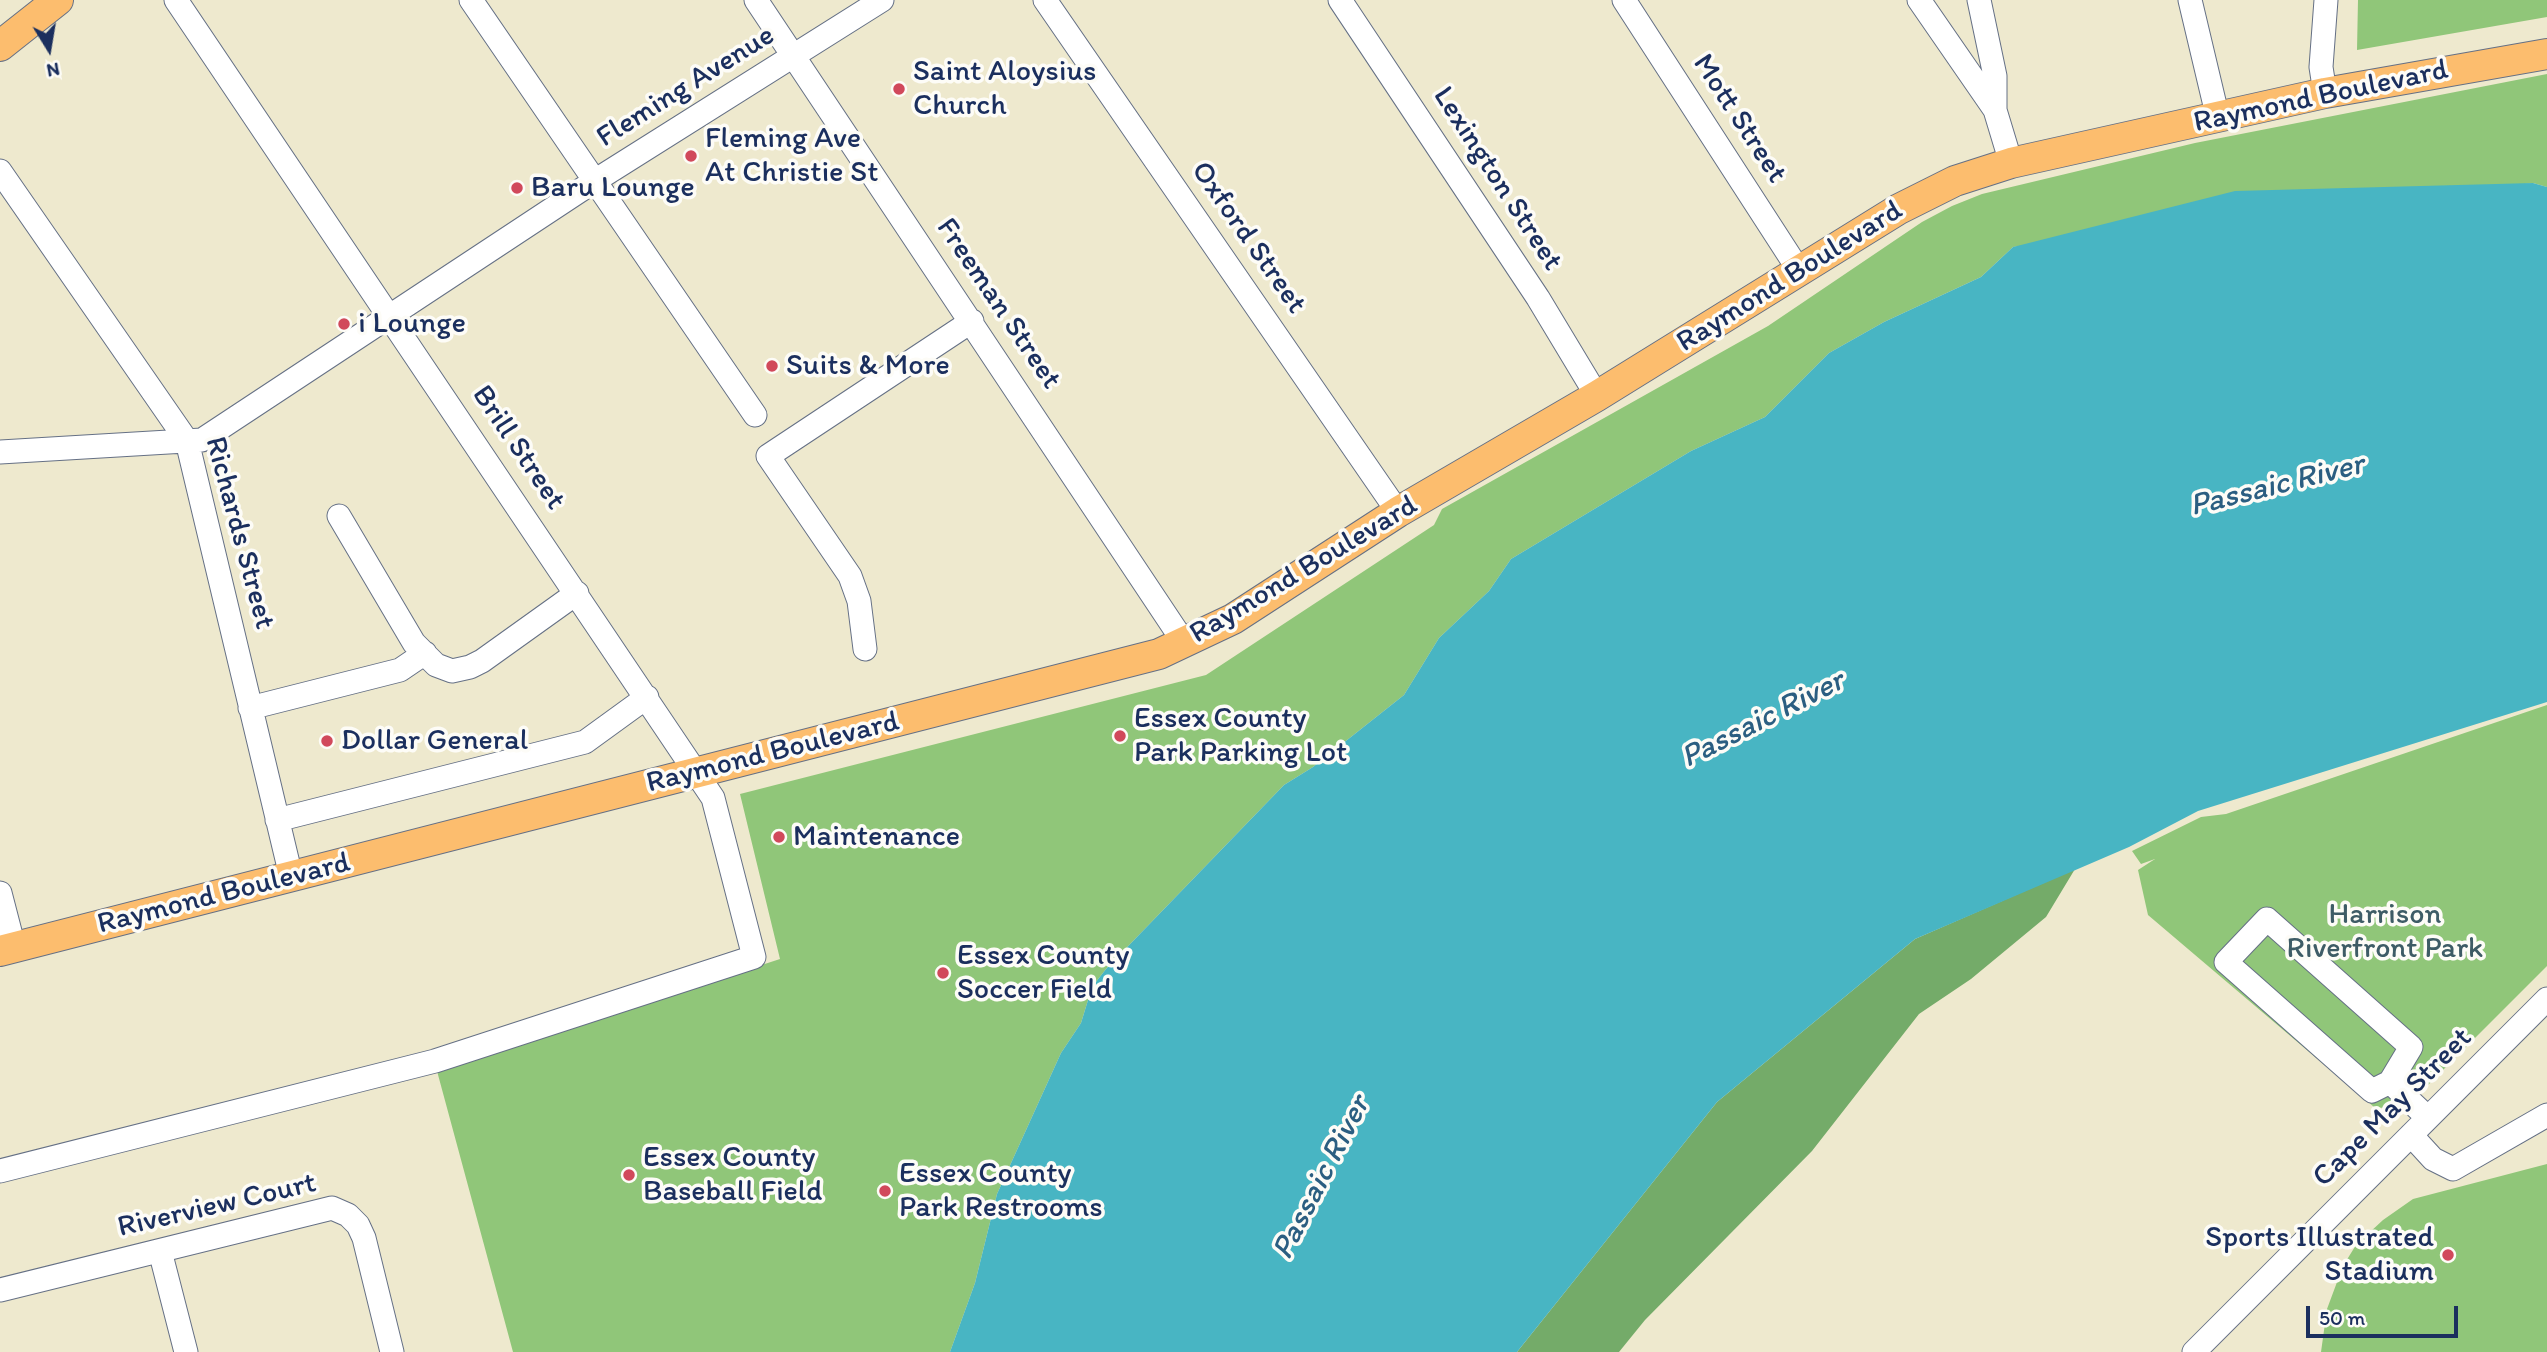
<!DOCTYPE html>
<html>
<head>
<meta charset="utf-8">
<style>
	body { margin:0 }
	#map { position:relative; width:2547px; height:1352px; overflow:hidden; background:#eee9ce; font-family:Itim,sans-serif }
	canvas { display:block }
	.north { position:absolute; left:14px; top:14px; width:70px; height:70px; -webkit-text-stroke:5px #fdfcf7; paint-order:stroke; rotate:169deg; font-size:19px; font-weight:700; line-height:28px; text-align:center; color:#1b2f5e }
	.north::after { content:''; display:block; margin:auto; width:24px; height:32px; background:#1b2f5e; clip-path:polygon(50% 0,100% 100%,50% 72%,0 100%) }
	.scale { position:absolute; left:2306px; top:1306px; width:152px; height:32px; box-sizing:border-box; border:4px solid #1b2f5e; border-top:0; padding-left:9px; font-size:21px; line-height:24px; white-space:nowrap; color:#1b2f5e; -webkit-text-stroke:5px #fdfcf7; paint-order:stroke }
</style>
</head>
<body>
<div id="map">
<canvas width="2547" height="1352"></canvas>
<div class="north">N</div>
<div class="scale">50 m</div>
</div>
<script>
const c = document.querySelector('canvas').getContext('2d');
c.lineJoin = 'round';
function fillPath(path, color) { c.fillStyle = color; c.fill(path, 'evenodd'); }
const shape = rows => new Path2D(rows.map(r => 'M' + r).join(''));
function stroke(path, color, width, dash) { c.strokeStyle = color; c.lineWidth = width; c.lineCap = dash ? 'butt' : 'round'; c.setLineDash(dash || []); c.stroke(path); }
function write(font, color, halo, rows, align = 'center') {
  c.font = font + ' Itim,sans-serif'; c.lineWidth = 7; c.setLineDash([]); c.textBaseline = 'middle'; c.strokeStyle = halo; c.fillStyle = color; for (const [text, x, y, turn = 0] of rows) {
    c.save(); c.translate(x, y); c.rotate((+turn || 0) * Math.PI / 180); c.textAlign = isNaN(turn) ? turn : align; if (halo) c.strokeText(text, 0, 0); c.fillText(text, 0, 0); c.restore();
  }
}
const green = shape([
	[2358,0,2547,0,2547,17,2357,50],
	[2547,74,2547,187,2533,183,2013,247,1981,277,1884,322,1829,353,1765,417,1691,451,1511,559,1489,591,1439,638,1404,695,1313,767,1284,785,1106,969,1092,987,1081,1023,1061,1053,997,1194,975,1283,950,1352,513,1352,437,1071,780,959,740,794,1206,675,1434,525,1442,509,1768,326,1922,222,1952,206,1982,194,2195,143],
	[2547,705,2547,966,2403,1110,2374,1107,2148,915,2138,870,2155,859,2141,864,2132,851,2201,817,2226,814],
	[2547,1164,2547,1352,2321,1352,2327,1309,2343,1266,2356,1245,2383,1220,2413,1199]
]);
const forest = shape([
	[2075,869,2046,917,1971,979,1919,1014,1812,1151,1645,1320,1619,1352,1517,1352,1717,1102,1915,939]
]);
const water = shape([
	[2533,183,2547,187,2547,702,2198,811,2129,847,1915,939,1717,1102,1517,1352,950,1352,975,1283,997,1194,1061,1053,1081,1023,1092,987,1106,969,1284,785,1313,767,1404,695,1439,638,1489,591,1511,559,1691,451,1765,417,1829,353,1884,322,1981,277,2013,247,2235,191]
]);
const minor = shape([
	[471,0,755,415],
	[756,0,1185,644],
	[1045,0,1398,512],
	[1340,0,1538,298,1597,396],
	[1624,0,1800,272],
	[1919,0,1995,110],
	[1979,0,1995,76,1995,110,2011,163],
	[2190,0,2218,118],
	[2325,93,2321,67,2326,0],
	[0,171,187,441,291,876],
	[0,452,202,440,593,182,882,0],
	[339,516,414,643,436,665,452,671,470,667,482,661,577,593],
	[865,649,859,601,850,576,768,456,972,321],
	[250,708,400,670,425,653],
	[277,820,585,742,647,697],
	[0,893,14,947],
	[2267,919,2411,1047,2390,1082,2372,1091,2226,962,2267,919],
	[2390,1082,2428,1118],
	[2411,1135,2433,1159,2453,1169,2547,1115],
	[0,1171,435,1061,754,957,713,798,176,0],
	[160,1251,186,1352],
	[0,1290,332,1208,348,1215,358,1225,364,1238,392,1352],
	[2194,1352,2547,999]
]);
const major = shape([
	[0,46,58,0],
	[0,951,1159,654,1233,619,1398,512,1597,396,1899,209,1955,181,2011,163,2325,93,2547,54]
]);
const markers = [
	[899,89,7,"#d1495b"],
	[691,156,7,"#d1495b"],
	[517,188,7,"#d1495b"],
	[344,324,7,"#d1495b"],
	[772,366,7,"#d1495b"],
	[1120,736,7,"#d1495b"],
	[327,741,7,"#d1495b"],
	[779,837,7,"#d1495b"],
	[943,973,7,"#d1495b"],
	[629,1175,7,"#d1495b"],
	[885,1191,7,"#d1495b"],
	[2448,1255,7,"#d1495b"]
];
const poiNames = [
	["Saint Aloysius",913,72],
	["Church",913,106],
	["Fleming Ave",705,139],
	["At Christie St",705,173],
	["Baru Lounge",531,188],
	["i Lounge",358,324],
	["Suits & More",786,366],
	["Essex County",1134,719],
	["Park Parking Lot",1134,753],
	["Dollar General",341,741],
	["Maintenance",793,837],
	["Essex County",957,956],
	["Soccer Field",957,990],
	["Essex County",643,1158],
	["Baseball Field",643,1192],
	["Essex County",899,1174],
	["Park Restrooms",899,1208],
	["Sports Illustrated",2434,1238,"right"],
	["Stadium",2434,1272,"right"]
];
const streetNames = [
	["Fleming Avenue",686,87,-32],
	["Raymond Boulevard",2321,97,-12],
	["Mott Street",1739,119,57],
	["Lexington Street",1497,179,57],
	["Oxford Street",1248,238,55],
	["Raymond Boulevard",1790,277,-32],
	["Freeman Street",998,304,56],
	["Brill Street",518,448,56],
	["Richards Street",239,533,75],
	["Raymond Boulevard",1304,570,-31],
	["Raymond Boulevard",773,753,-14],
	["Raymond Boulevard",224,894,-14],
	["Cape May Street",2393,1108,-45],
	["Riverview Court",217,1206,-13]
];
const parkNames = [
	["Harrison",2385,915],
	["Riverfront Park",2385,949]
];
const waterNames = [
	["Passaic River",2277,486,-14],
	["Passaic River",1763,720,-27],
	["Passaic River",1322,1178,-63]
];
fillPath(green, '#90c679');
fillPath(forest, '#74ab69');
fillPath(water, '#48b5c3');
stroke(minor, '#657085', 25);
stroke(major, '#657085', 32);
stroke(minor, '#fff', 23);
stroke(major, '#fcbd6e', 30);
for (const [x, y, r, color] of markers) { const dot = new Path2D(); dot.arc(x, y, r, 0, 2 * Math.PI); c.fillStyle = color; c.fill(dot); stroke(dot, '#fdfcf7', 2.5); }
write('30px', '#1b2f5e', '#fdfcf7', poiNames, 'left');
write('30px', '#1b2f5e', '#fdfcf7', streetNames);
write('30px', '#3e5c66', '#fdfcf7', parkNames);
write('italic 32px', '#2b5e81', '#fdfcf7', waterNames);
</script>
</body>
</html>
